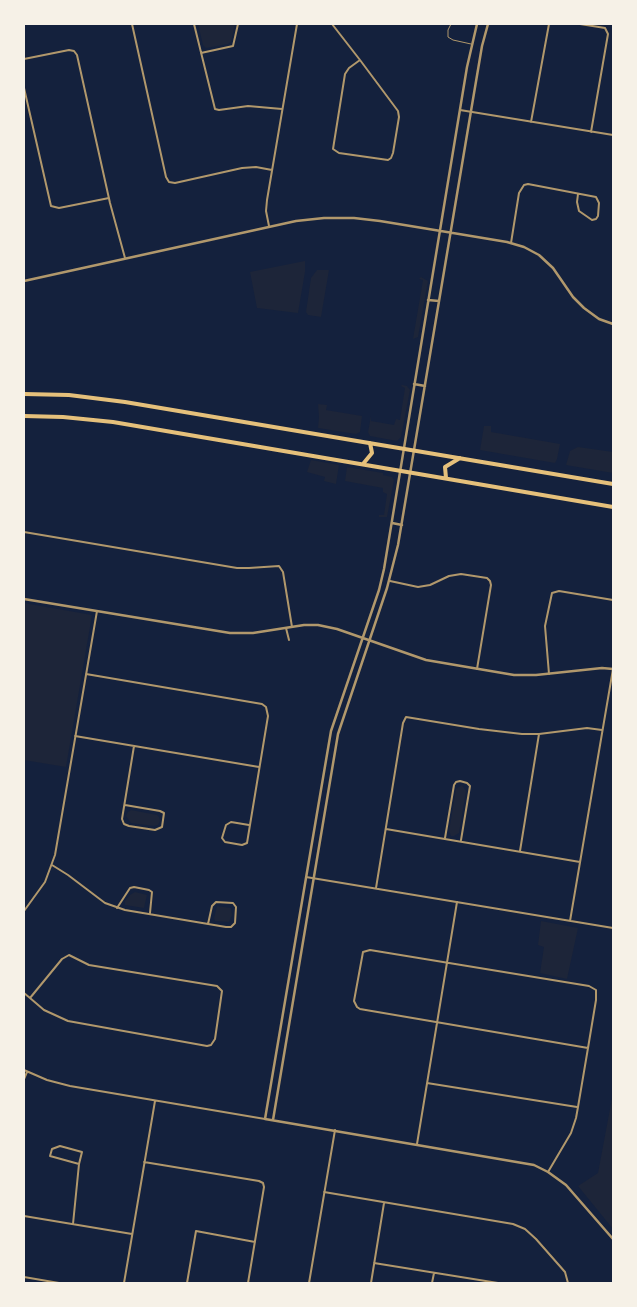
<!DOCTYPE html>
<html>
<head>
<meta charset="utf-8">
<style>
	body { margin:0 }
	#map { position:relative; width:637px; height:1307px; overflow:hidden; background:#14213d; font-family:Mulish,sans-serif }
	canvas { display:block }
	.frame { position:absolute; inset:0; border:25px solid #f6f1e7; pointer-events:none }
</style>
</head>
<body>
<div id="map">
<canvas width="637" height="1307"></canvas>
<div class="frame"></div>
</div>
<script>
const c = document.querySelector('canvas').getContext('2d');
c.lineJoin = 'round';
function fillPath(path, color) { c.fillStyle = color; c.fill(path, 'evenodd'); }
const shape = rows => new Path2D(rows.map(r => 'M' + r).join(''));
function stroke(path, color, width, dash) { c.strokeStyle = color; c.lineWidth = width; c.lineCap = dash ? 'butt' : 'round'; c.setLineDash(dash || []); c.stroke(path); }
const green = shape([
	[198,24,235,24,231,42,228,44,206,48,203,45],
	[305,261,305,272,298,313,257,308,250,272],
	[317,270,329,270,321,317,308,315,306,312,311,278],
	[421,277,428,281,418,337,413,339,423,280,419,279],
	[402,385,407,386,410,390,401,437,397,441,370,436,368,432,371,416,371,421,394,425,396,419,400,420,405,388,401,386],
	[318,404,327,405,326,410,362,416,360,432,356,434,318,428,319,417],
	[484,426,491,426,491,432,560,444,557,459,555,463,480,450],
	[578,447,613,452,613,473,566,465,570,451],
	[311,460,339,465,336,484,324,481,325,477,307,472],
	[347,467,383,473,383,475,392,477,394,480,387,517,379,517,379,515,384,515,387,494,383,492,383,488,345,481],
	[24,603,92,615,66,767,24,760],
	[462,785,466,791,459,833,454,836,451,836,449,831,456,789],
	[131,810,157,815,159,817,160,821,158,825,154,826,131,823,126,816,128,812],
	[135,892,147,895,144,908,125,905,125,901,130,895],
	[217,906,231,908,232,915,229,922,215,921,214,918],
	[541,921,578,928,567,979,540,973,544,947,538,945],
	[613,1093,613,1229,578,1186,598,1173]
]);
const service = shape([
	[451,24,448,30,448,37,453,40,471,44]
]);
const minor = shape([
	[132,24,166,177,169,182,175,183,242,168,256,167,272,170],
	[194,24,215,109,219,110,248,106,282,109],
	[332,24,360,60,398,111,399,117,393,153,391,158,388,160,339,153,333,149,345,74,349,68,360,60],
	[580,24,605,28,608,34,591,132],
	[201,53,233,46,238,24],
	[24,59,69,50,74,51,77,55,110,203,125,258],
	[24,88,51,206,59,208,109,198],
	[460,110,613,135],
	[531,122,549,24],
	[269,226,266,211,267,200,297,24],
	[511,243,519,193,524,185,528,184,596,197,599,203,598,216,596,219,592,220,579,211,577,202,578,194],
	[24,532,237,568,249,568,279,566,283,572,292,627],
	[390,581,418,587,430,585,449,576,461,574,487,578,490,581,491,585,477,669],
	[286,628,289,640],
	[86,674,262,704,266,707,268,716,247,843,242,845,225,842,222,838,226,825,231,822,249,825],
	[549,674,545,626,552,593,559,591,613,600],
	[75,736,259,767],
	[125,805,160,811,164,813,162,827,155,830,129,826,124,824,122,819,134,746],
	[386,829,580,862],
	[445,838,454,785,456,782,460,781,467,783,470,786,461,840],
	[520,851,539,734],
	[52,865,68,875,105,903,125,910,226,927,231,927,235,923,236,907,233,903,216,902,212,906,208,924],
	[306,877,613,928],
	[376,888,403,723,406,717,479,729,522,734,539,734,587,728,602,730],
	[117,908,130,888,134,887,149,890,152,892,150,913],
	[24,911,45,882,55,855,97,611],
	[570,921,613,669],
	[24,993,30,998,44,1010,68,1021,207,1046,211,1045,215,1039,222,991,217,986,89,965,69,955,62,959,30,998],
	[24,1070,47,1080,70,1086,265,1119],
	[24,1079,27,1072],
	[427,1083,577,1107],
	[417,1144,457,902],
	[144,1162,259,1181,263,1183,264,1187,248,1283],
	[548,1172,571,1133,576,1118,578,1107,588,1048,596,1000,596,990,589,986,370,950,363,952,354,1001,357,1007,360,1009,588,1048],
	[324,1192,513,1224,525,1229,536,1239,565,1272,568,1283],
	[24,1216,132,1234],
	[73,1224,79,1164,82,1152,60,1146,52,1149,50,1156,79,1164],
	[374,1263,498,1283],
	[24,1277,59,1283],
	[124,1283,155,1101],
	[187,1283,196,1231,255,1242],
	[309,1283,335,1130],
	[371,1283,384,1203],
	[432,1283,434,1273]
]);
const tertiary = shape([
	[477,24,467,67,384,569,379,590,331,731,265,1119,534,1165,548,1172,566,1185,613,1239],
	[24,281,296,221,324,218,354,218,380,221,459,234,507,242,524,247,539,255,553,268,573,297,584,308,599,319,613,324],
	[428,300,439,301],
	[414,384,425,386],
	[392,523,402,525],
	[24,599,230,633,253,633,304,625,318,625,337,629,426,660,514,675,536,675,602,668,613,669],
	[273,1120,338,734,387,588,398,545,471,111,482,46,488,24]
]);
const primary = shape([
	[24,394,69,395,125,402,613,484],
	[24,416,63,417,113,422,613,507],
	[363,464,372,453,370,443],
	[446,478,445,467,460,458]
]);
fillPath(green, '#1d2539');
stroke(service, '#b1986c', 1);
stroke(minor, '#b1986c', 2);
stroke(tertiary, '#b1986c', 2.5);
stroke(primary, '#e5c07b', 4);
</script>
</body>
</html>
